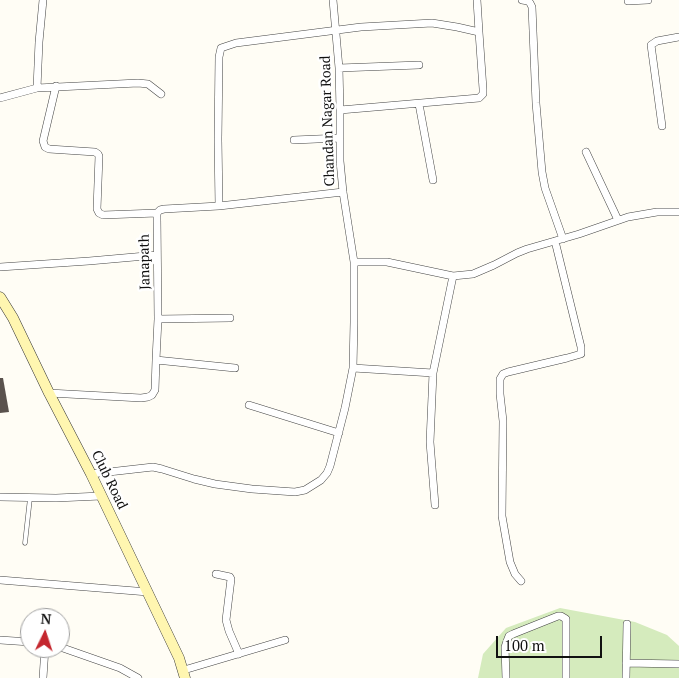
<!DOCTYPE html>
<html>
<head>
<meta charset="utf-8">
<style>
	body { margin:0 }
	#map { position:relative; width:679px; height:678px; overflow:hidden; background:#fffdf5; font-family:"PT Serif",serif }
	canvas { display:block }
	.north { position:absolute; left:20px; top:608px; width:50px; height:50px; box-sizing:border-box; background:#fff; border:1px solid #a0a0a0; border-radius:50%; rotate:4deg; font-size:14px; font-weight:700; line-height:20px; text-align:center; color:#111 }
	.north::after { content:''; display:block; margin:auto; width:18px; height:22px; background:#c4262e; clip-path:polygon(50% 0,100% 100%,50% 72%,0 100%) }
	.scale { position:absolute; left:496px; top:636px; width:106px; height:22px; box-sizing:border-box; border:2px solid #111; border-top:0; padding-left:6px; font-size:15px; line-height:18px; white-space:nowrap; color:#111; -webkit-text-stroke:4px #fff; paint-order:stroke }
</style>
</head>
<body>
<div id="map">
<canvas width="679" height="678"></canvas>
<div class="north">N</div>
<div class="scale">100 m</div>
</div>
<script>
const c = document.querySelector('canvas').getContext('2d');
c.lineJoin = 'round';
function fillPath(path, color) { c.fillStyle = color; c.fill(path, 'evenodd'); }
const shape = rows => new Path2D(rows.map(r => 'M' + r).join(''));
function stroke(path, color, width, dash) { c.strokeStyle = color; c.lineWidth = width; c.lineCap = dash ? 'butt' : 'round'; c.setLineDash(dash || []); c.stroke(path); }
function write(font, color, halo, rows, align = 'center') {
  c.font = font + ' "PT Serif",serif'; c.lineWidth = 5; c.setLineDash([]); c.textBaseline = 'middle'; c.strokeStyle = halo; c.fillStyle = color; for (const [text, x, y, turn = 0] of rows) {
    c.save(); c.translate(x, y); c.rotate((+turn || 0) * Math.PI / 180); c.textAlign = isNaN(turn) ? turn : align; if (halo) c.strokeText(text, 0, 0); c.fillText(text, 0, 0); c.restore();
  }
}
const green = shape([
	[560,608,635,622,667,635,679,646,679,678,478,678,483,654,506,628]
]);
const building = shape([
	[0,378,3,378,9,412,0,413]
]);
const lane = shape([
	[25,543,30,498]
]);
const street = shape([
	[333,0,339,68,340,110,340,161,343,192,354,262,387,262,453,276,473,274,494,265,517,253,527,249,579,234,628,217,657,212,679,212],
	[477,0,479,32],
	[522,0,528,1,530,3,532,7,536,103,542,172,545,188,563,239],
	[628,1,648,0],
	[339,68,419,65],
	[56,86,43,141,45,147,49,149,95,152,98,154,99,156,97,209,99,213,103,215,157,213],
	[37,88,39,42,43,0],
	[0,98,37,88,138,83,148,84,161,94],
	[419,104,433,180],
	[662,126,651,45,657,41,679,37],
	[294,140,340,138],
	[586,152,618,220],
	[219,206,218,139,219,57,221,48,236,43,361,27,432,23,457,27,479,32,483,89,483,94,479,98,340,110],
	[0,267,89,261,157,255],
	[158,319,230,318],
	[156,360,235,368],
	[353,368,433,373],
	[49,393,141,398,148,397,152,395,155,390,156,360,158,319,157,217,157,213,160,210,164,209,219,206,343,192],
	[249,405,339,433],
	[91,474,153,467,162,469,194,479,215,484,252,489,295,492,305,490,321,480,327,473,330,466,345,408,353,368,354,322,354,262],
	[0,497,56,498,101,496],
	[435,505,430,442,433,373,453,276],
	[216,574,230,577,231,579,226,620,229,631,239,654],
	[0,580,148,592],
	[521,581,515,574,510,562,502,516,503,421,500,394,500,379,503,374,508,372,567,358,581,354,581,347,555,241],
	[0,640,30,642],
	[60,647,120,668,138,678],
	[626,663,679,664],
	[184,670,285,640],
	[43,678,45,648],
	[506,678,505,647,507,641,509,636,513,634,558,616,561,616,566,619,566,678],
	[626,678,627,624]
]);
const secondary = shape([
	[0,297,13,318,49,393,91,474,179,658,185,678]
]);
const streetNames = [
	["Chandan Nagar Road",328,121,-92],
	["Janapath",145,262,-91],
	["Club Road",109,480,64]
];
fillPath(green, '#d5ebbd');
fillPath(building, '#5a524d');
stroke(lane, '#444', 5);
stroke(street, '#444', 8);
stroke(secondary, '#333', 11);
stroke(lane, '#fff', 4);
stroke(street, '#fff', 7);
stroke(secondary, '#fff6b0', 10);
write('14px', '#111', '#fff', streetNames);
</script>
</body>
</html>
